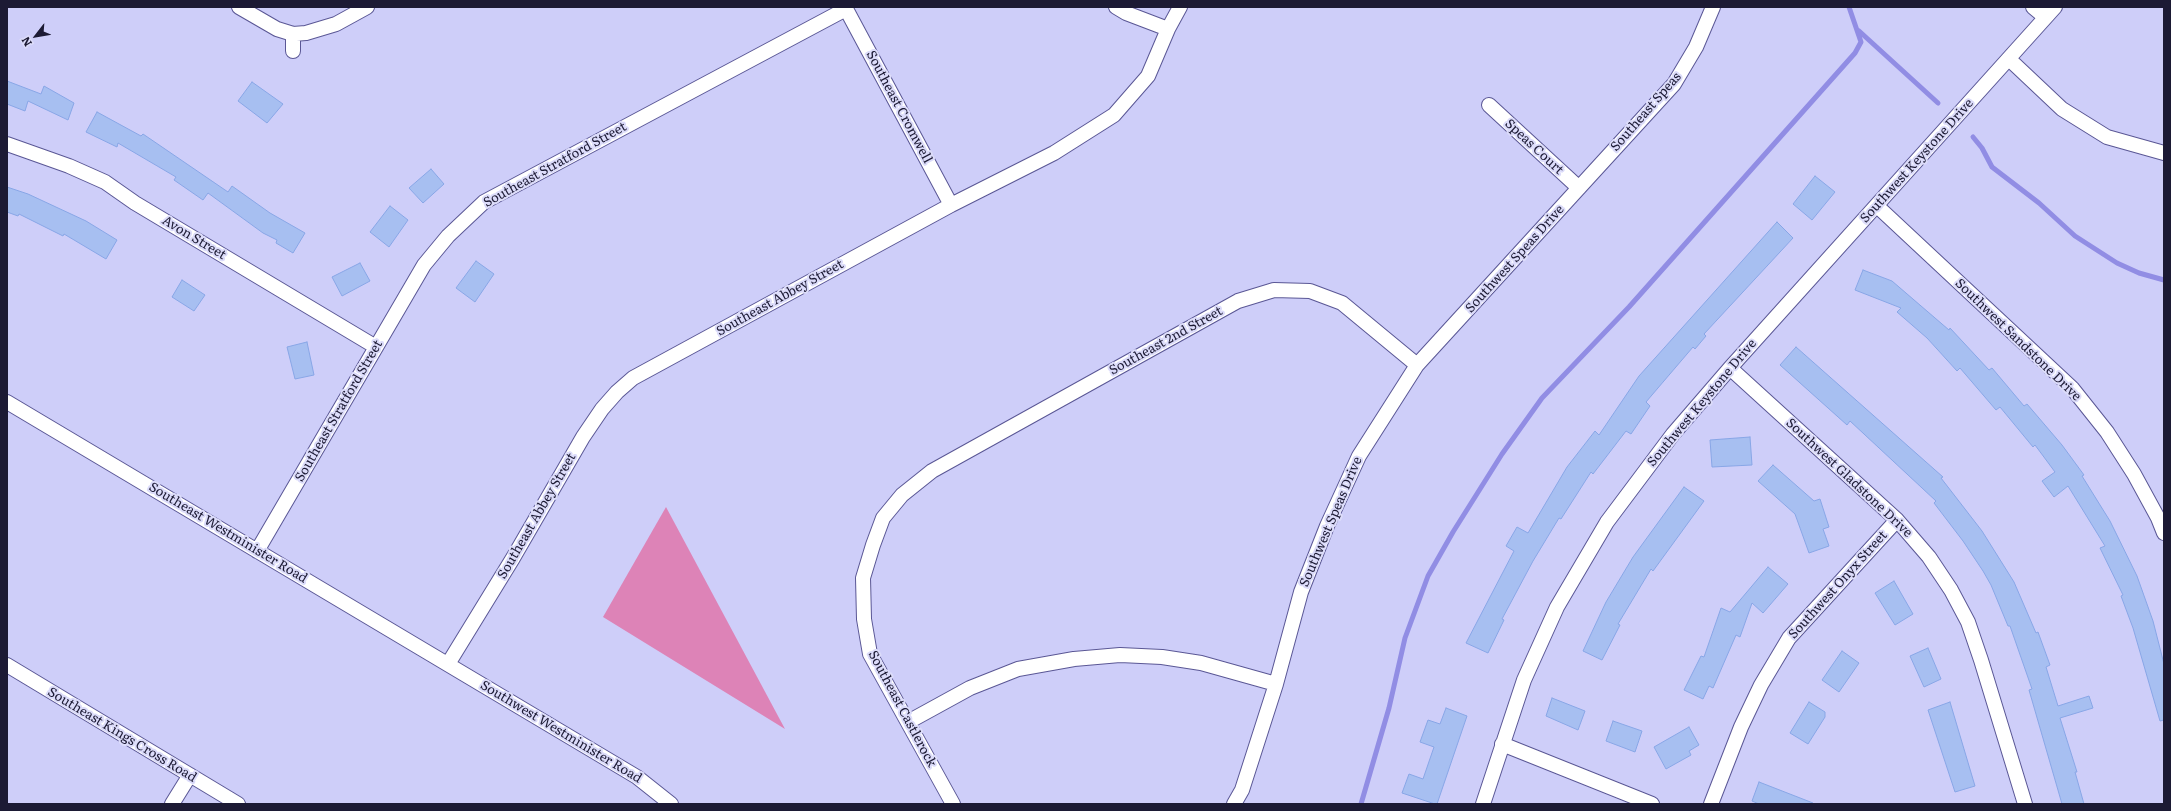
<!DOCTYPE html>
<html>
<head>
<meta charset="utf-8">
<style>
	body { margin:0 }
	#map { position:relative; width:2171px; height:811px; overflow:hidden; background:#cecef9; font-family:Literata,serif }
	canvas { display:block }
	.frame { position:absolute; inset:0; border:8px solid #1c1a34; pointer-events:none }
	.north { position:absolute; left:16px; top:16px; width:40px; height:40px; -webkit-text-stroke:3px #dcdcfa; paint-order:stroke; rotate:239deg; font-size:11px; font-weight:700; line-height:16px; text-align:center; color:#1c1a34 }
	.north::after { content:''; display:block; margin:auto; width:14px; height:18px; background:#1c1a34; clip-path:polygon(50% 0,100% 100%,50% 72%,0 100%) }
</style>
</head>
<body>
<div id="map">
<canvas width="2171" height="811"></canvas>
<div class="frame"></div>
<div class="north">N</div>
</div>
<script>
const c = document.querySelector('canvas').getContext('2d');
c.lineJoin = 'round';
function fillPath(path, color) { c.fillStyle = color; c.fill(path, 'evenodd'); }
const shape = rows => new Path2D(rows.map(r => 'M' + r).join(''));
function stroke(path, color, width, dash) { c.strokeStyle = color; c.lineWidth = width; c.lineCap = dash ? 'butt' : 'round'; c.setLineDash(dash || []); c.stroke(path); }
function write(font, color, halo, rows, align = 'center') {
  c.font = font + ' Literata,serif'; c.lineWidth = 4; c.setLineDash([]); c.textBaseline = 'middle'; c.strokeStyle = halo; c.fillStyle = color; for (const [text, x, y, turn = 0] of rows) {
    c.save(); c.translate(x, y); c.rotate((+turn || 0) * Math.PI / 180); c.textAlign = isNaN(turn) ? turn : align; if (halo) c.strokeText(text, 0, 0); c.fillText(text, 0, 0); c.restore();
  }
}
const forest = shape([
	[666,507,785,729,603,617]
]);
const stream = shape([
	[1859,31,1938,103],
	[1973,137,1982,148,1992,167,2039,203,2075,236,2117,263,2139,273,2164,280],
	[1361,804,1389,708,1405,638,1428,576,1453,532,1502,454,1542,398,1629,307,1855,53,1861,42,1849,7]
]);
const building = shape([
	[7,81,41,94,44,86,74,103,68,120,28,101,25,111,7,104,7,81],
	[252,82,283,104,267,123,238,101,252,82],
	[97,112,141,136,143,134,228,192,232,186,270,213,305,233,293,253,276,243,277,240,263,233,208,193,203,200,174,180,176,177,118,143,117,147,86,132,97,112],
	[431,169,444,184,423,203,409,188,431,169],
	[1815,176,1835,192,1812,220,1793,204,1815,176],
	[7,187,28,194,86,221,117,240,106,259,64,234,63,236,19,214,18,216,7,212,7,187],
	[390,206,408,220,389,247,370,232,390,206],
	[1777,222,1793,238,1704,334,1706,336,1695,349,1693,347,1646,402,1650,406,1631,434,1626,431,1593,474,1591,472,1561,519,1559,518,1533,561,1502,619,1504,620,1488,653,1466,643,1514,551,1506,546,1517,527,1528,533,1567,467,1595,431,1599,435,1639,376,1777,222],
	[476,261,494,274,475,302,456,288,476,261],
	[360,263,370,281,342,296,332,277,360,263],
	[1863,270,1892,281,1949,330,1950,328,1989,370,1992,368,2024,406,2027,404,2062,445,2084,475,2082,476,2110,521,2137,576,2153,621,2164,664,2164,720,2160,721,2133,628,2121,596,2123,595,2100,548,2105,546,2068,486,2054,497,2042,481,2055,472,2035,445,2033,447,2000,407,1996,410,1960,368,1957,371,1927,338,1897,312,1901,308,1855,290,1863,270],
	[182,280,205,295,194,311,172,297,182,280],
	[307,342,314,375,295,379,287,347,307,342],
	[1796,347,1943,477,1941,478,1982,531,2014,582,2036,633,2038,632,2050,665,2046,667,2058,706,2089,696,2093,708,2060,718,2077,772,2075,772,2084,804,2062,804,2029,690,2032,689,2010,626,2008,626,1991,585,1983,571,1963,541,1934,503,1936,501,1850,421,1847,425,1780,365,1796,347],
	[1750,437,1752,465,1712,467,1710,440,1750,437],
	[1773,465,1814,501,1820,499,1829,527,1823,529,1829,546,1809,553,1795,514,1758,481,1773,465],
	[1684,487,1704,501,1653,571,1651,569,1618,624,1620,625,1602,660,1583,651,1606,602,1633,557,1684,487],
	[1768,567,1788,584,1763,613,1752,603,1740,637,1736,635,1713,688,1709,686,1703,699,1684,690,1701,656,1704,657,1721,608,1730,612,1768,567],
	[1894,581,1913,614,1895,625,1875,593,1894,581],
	[1928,648,1941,679,1924,687,1910,656,1928,648],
	[1842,651,1859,663,1839,692,1822,680,1842,651],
	[1552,698,1585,711,1578,730,1546,716,1552,698],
	[1809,702,1825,712,1825,717,1808,744,1790,733,1809,702],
	[1950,702,1975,786,1955,792,1928,710,1950,702],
	[1446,708,1467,716,1437,804,1435,804,1402,793,1409,774,1423,779,1434,747,1420,742,1428,720,1440,724,1446,708],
	[1613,721,1642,731,1635,752,1606,741,1613,721],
	[1689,727,1699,745,1689,751,1691,755,1666,769,1654,747,1689,727],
	[1759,782,1813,803,1813,804,1759,804,1752,801,1759,782]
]);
const street = shape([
	[239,7,277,29,293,34,306,33,336,24,367,7],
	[845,7,951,205],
	[1116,7,1126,13,1168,29],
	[2033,7,2045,17],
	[293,51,293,34],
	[2009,59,2062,109,2107,137,2164,153],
	[1489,105,1579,188],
	[7,144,69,166,105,182,135,203,376,347],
	[1877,206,2072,388,2107,432,2134,474,2158,518,2164,533],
	[1730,368,1897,520,1929,557,1951,590,1968,622,1981,660,2025,804],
	[7,402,637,777,671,804],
	[257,551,424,265,448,236,484,202,846,9],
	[448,664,513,558,583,437,602,409,617,392,633,378,951,205,1054,153,1114,115,1148,76,1168,29,1180,7],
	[7,665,238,804],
	[908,722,970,688,1018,669,1074,659,1120,655,1162,657,1201,663,1276,684],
	[1502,744,1652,804],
	[172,804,190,775],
	[953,804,870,654,864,619,863,578,873,545,883,518,902,495,932,471,1238,301,1274,290,1310,291,1342,303,1417,365],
	[1234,804,1242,790,1276,684,1301,592,1327,526,1359,456,1417,365,1674,84,1696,47,1713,7],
	[1483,804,1524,680,1557,607,1607,522,1673,434,1730,368,2055,7],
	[1711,804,1741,727,1761,685,1789,638,1897,520]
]);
const streetNames = [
	["Southeast Cromwell",899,107,62],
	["Southeast Speas",1646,112,-49],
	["Speas Court",1534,147,43],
	["Southwest Keystone Drive",1917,161,-48],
	["Southeast Stratford Street",555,165,-29],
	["Avon Street",194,238,31],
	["Southwest Speas Drive",1515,259,-48],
	["Southeast Abbey Street",780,298,-29],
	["Southwest Sandstone Drive",2018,340,44],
	["Southeast 2nd Street",1166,341,-29],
	["Southwest Keystone Drive",1702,403,-50],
	["Southeast Stratford Street",339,411,-60],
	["Southwest Gladstone Drive",1849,478,43],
	["Southeast Abbey Street",537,516,-60],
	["Southwest Speas Drive",1331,522,-67],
	["Southeast Westminister Road",228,533,31],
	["Southwest Onyx Street",1838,585,-48],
	["Southeast Castlerock",902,709,62],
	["Southwest Westminister Road",561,732,31],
	["Southeast Kings Cross Road",122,735,31]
];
fillPath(forest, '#dd83b7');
stroke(stream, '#918de4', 5);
fillPath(building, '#a7bff1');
stroke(building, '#88a6e6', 1);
stroke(street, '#5a5795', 16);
stroke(street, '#fff', 14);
write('13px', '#1c1a34', '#dcdcfa', streetNames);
</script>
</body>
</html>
